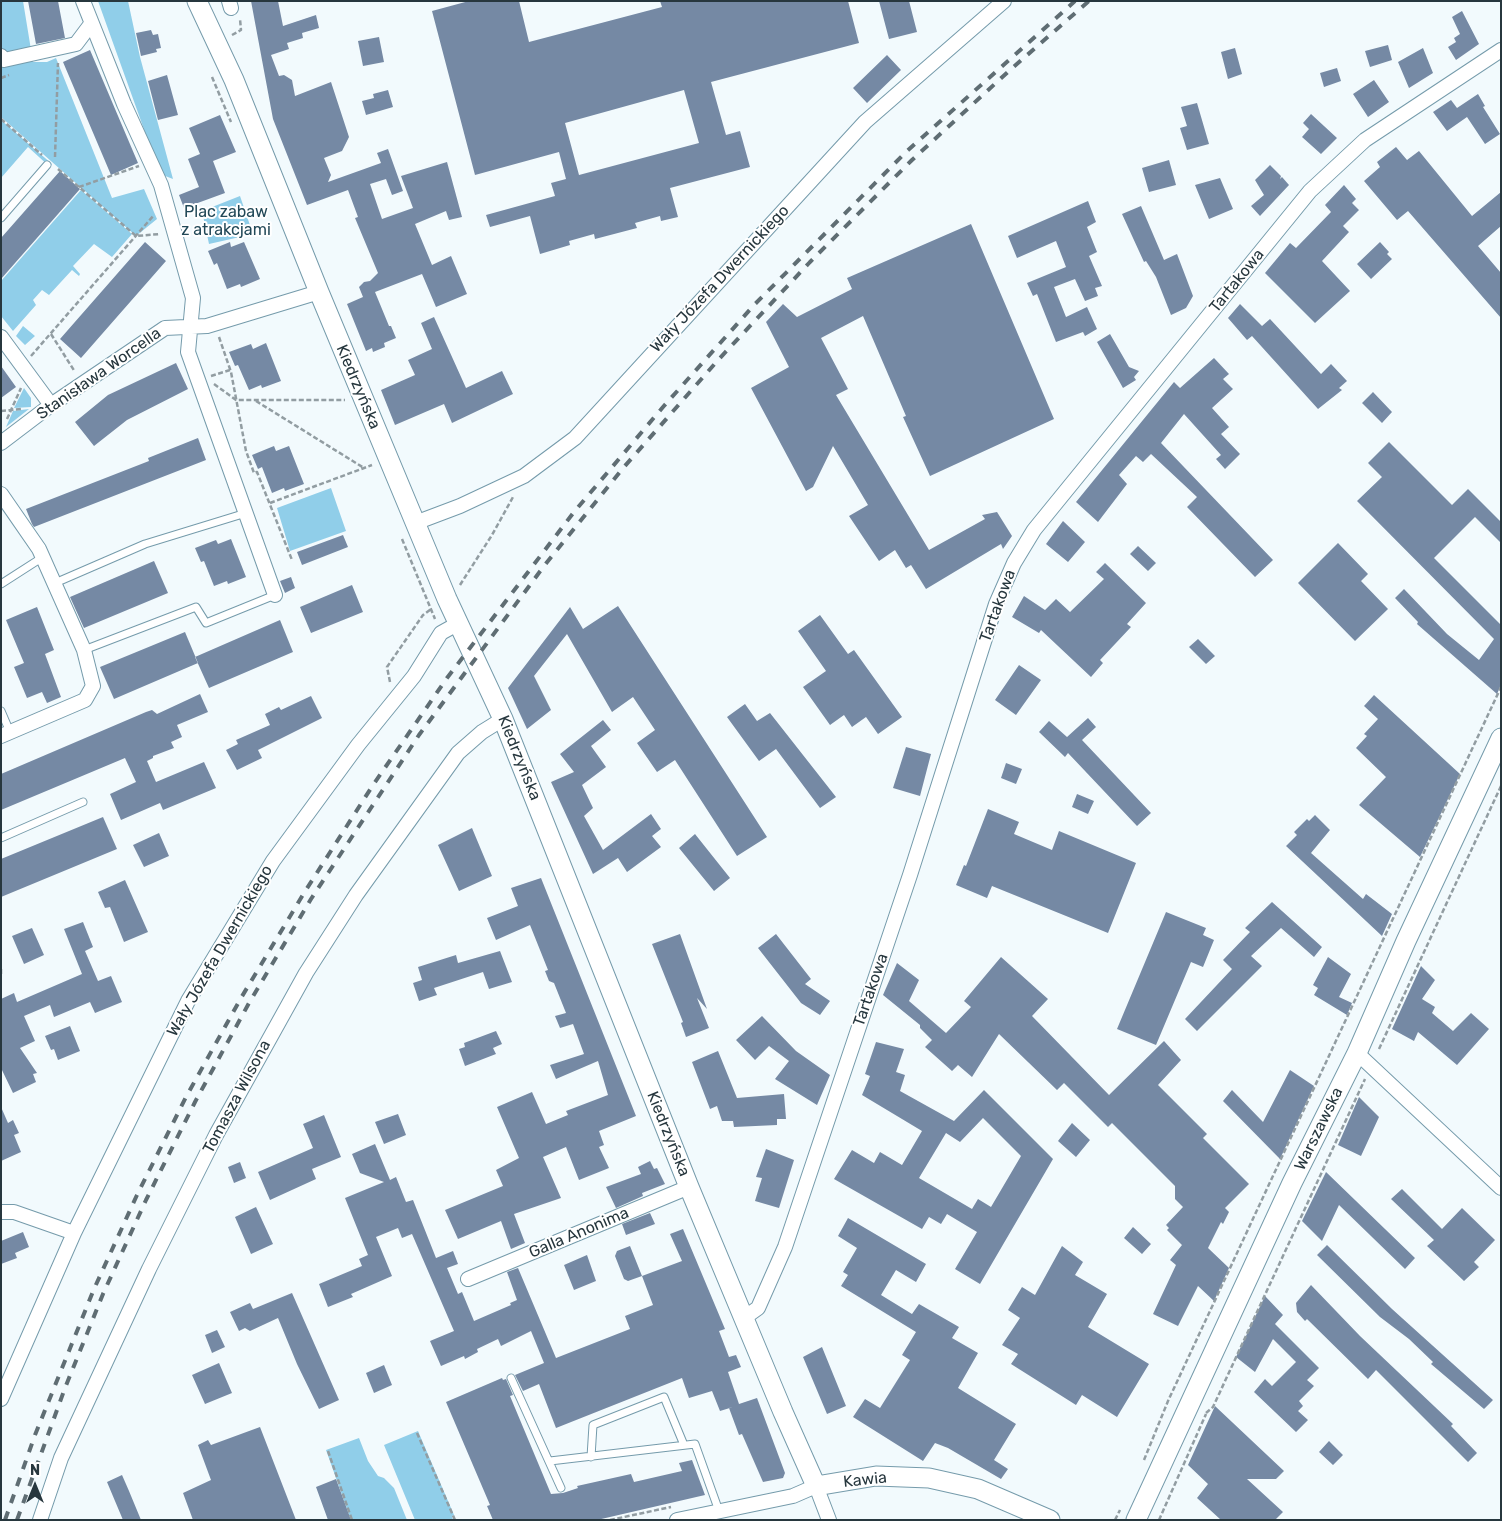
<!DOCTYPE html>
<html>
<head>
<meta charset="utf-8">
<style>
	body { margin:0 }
	#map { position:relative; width:1502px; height:1521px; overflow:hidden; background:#f2fafd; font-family:Rubik,sans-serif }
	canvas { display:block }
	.frame { position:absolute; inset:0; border:2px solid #27373e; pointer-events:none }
	.north { position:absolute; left:10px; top:1461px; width:50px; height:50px; -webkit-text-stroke:4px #fff; paint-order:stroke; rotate:0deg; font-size:14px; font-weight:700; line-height:20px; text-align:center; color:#27373e }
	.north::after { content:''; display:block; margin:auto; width:18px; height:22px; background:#27373e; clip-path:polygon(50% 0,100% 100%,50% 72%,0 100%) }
</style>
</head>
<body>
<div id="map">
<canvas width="1502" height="1521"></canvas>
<div class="frame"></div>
<div class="north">N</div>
</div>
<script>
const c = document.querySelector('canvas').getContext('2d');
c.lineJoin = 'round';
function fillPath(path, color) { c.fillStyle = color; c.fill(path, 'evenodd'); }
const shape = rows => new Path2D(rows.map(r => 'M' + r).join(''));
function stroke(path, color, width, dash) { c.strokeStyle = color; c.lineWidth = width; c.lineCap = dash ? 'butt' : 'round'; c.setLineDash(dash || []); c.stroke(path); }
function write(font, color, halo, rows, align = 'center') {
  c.font = font + ' Rubik,sans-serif'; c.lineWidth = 4; c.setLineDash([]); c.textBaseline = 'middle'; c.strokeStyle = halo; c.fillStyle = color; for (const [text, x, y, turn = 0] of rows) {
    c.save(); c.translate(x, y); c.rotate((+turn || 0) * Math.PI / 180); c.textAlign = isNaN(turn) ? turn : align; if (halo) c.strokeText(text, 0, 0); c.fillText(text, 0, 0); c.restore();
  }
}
const green = shape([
	[1,1,23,1,33,62,47,62,56,58,112,198,144,189,157,219,136,236,1,117],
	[98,1,128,1,140,57,173,179,160,174],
	[1,120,52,164,50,167,28,147,1,178],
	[81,190,132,234,112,257,94,244,73,266,80,274,79,276,72,270,49,295,42,290,33,300,36,305,13,331,1,316,1,281],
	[240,196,253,234,209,244,202,211],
	[23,326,35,336,25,345,16,336],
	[24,388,31,398,31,407,14,408],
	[29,409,6,427,13,411],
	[331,488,346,531,290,551,277,508],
	[418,1431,454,1515,452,1516,453,1520,415,1520,384,1445],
	[359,1438,368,1461,378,1476,384,1478,394,1488,407,1520,351,1520,326,1450]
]);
const building = shape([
	[28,1,58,1,65,38,36,44],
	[251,1,278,1,283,26,316,15,319,28,302,33,303,38,287,43,289,49,271,55,279,76,284,75,292,80,295,96,331,82,349,137,342,151,324,158,331,175,328,182,381,163,377,153,388,149,403,191,392,195,386,179,370,184,382,219,413,208,401,176,447,162,462,217,449,220,446,211,415,224,432,265,451,256,467,294,436,307,422,274,375,292,389,326,391,326,396,338,384,343,385,347,373,352,372,348,366,351,347,304,363,297,359,287,364,282,370,281,378,273,355,218,358,217,348,190,307,205,273,119],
	[469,1,519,1,529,42,662,7,660,1,848,1,859,43,711,82,726,135,740,131,750,167,670,188,678,217,661,221,660,216,635,223,637,228,595,239,594,234,569,241,570,245,540,254,530,216,490,227,486,215,555,196,551,183,566,179,559,152,475,175,432,11],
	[684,90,699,143,579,175,565,123],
	[879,1,909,1,917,32,889,39],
	[1462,11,1479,44,1456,60,1448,47,1456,42,1454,38,1460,34,1452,17],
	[151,30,153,35,158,34,161,48,156,49,157,52,141,56,136,33],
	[379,37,384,62,363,66,358,41],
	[1388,45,1392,60,1370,67,1365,51],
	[1235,48,1242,74,1228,79,1221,52],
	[1423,48,1433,73,1409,88,1398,62],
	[90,50,138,163,111,175,63,62],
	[887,55,901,70,867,103,853,88],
	[1337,68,1341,81,1324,87,1320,73],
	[167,75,178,115,158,120,148,81],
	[1374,80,1389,102,1368,117,1353,94],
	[388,90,393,107,366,115,362,101,374,98,373,94],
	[1478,94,1485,106,1483,107,1500,134,1485,144,1467,117,1447,131,1433,112,1451,100,1457,108],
	[1197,103,1209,144,1187,150,1180,128,1187,126,1181,107],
	[1311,114,1337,138,1321,154,1302,137,1309,129,1303,123],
	[220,115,236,152,213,161,225,193,184,208,179,195,199,187,188,159,200,154,189,128],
	[1396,147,1407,160,1419,151,1472,216,1501,192,1501,226,1478,246,1501,273,1501,318,1408,211,1397,220,1364,181,1380,167,1377,162],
	[1169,160,1176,185,1149,192,1142,168],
	[1270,165,1281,176,1280,179,1282,177,1289,185,1260,216,1251,206,1264,195,1255,180],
	[60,171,80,189,1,279,1,238],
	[1220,178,1233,209,1209,219,1195,185],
	[1344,185,1356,199,1352,203,1359,210,1343,226,1349,232,1322,261,1350,291,1315,323,1265,273,1290,243,1296,248,1331,212,1325,205],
	[1088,201,1096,222,1087,227,1097,252,1089,256,1102,286,1095,288,1098,296,1085,301,1075,279,1054,287,1066,317,1087,307,1097,329,1085,336,1083,332,1056,342,1037,294,1033,296,1027,283,1066,267,1056,241,1017,258,1008,236],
	[1141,206,1164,260,1177,254,1193,296,1186,308,1171,315,1156,277,1146,261,1144,262,1122,214],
	[971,224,1054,419,930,476,903,417,906,416,863,316,821,338,848,389,836,395,929,550,985,519,982,515,997,512,1012,536,1003,549,1001,544,926,589,911,565,906,568,895,550,879,561,849,516,868,505,833,446,813,487,806,491,751,388,789,367,766,322,783,304,797,317,852,289,847,278],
	[145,242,166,261,81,358,60,339],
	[230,242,231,247,244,242,260,279,241,287,240,284,227,289,217,263,214,265,208,251],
	[1380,242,1389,252,1387,254,1392,259,1371,279,1357,264],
	[1240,304,1262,326,1270,319,1321,374,1331,364,1347,381,1339,388,1342,390,1318,409,1252,336,1247,340,1228,318],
	[434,317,466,388,502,371,513,394,452,423,444,404,395,425,381,390,415,375,408,360,432,349,421,323],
	[1110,334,1129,367,1139,371,1134,377,1136,380,1123,388,1097,342],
	[266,343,281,381,262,388,261,385,249,390,238,365,235,366,229,352,251,344,253,349],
	[1214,358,1229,374,1223,379,1233,389,1212,408,1229,427,1221,434,1240,454,1225,469,1216,459,1221,455,1184,414,1161,443,1273,560,1255,577,1187,507,1197,497,1151,454,1143,462,1136,456,1119,475,1127,484,1098,522,1076,502,1174,382,1180,388],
	[176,363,188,389,127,420,94,446,75,422,108,395],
	[1,366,16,387,1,398],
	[1373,392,1392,412,1382,423,1362,403],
	[198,438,206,460,34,527,32,524,26,509,149,461,148,458],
	[1389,442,1452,505,1468,489,1501,522,1501,543,1475,517,1434,558,1501,625,1501,685,1497,694,1417,624,1418,622,1395,598,1404,589,1447,634,1479,660,1494,639,1357,501,1382,477,1368,463],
	[274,446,276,451,289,446,304,484,285,491,284,488,272,493,262,467,258,469,252,455],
	[1063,521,1085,542,1068,562,1046,544],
	[343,535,348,547,302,565,297,552],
	[231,539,246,577,228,584,227,581,214,586,204,561,201,562,195,548,216,540,218,544],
	[1338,543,1368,574,1361,581,1388,609,1355,641,1298,583],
	[1138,546,1156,563,1148,571,1130,554],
	[154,561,168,593,84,628,70,597],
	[1105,563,1146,603,1127,624,1131,627,1100,660,1103,663,1091,677,1041,630,1039,633,1012,617,1024,596,1045,610,1056,599,1070,612,1104,579,1096,572],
	[291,577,295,588,285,593,280,581],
	[352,585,363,612,311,633,300,607],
	[618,606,767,837,737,856,675,760,657,772,637,743,655,730,633,697,612,712,567,634,534,676,551,710,527,729,508,688,570,607,583,629],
	[37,607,54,650,45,654,61,697,47,703,42,692,27,698,14,667,24,663,6,620],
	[820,615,848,654,854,650,902,717,878,734,866,717,852,727,844,715,830,725,803,687,826,671,798,631],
	[280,620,293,652,209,688,195,657],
	[185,632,198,663,114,699,100,667],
	[1198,639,1215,656,1206,664,1189,647],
	[1019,665,1041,680,1016,715,995,700],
	[200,694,208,712,177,725,182,737,171,742,174,748,153,756,153,758,147,761,156,782,204,762,216,788,163,810,160,803,121,820,110,794,136,782,125,758,1,810,1,774,146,712,152,710,157,714],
	[1374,695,1460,774,1420,857,1359,805,1386,777,1356,748,1367,736,1364,734,1378,719,1364,706],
	[311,696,322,718,258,750,262,758,237,770,226,750,238,744,236,740,270,725,265,714,279,707,281,710],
	[745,704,757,721,770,713,836,797,820,808,776,749,759,761,727,717],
	[1088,718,1096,727,1082,740,1151,813,1137,826,1068,753,1065,757,1039,732,1049,721,1067,737],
	[603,720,611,730,591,746,606,767,582,785,593,808,584,816,603,850,651,814,661,829,652,836,661,847,627,872,618,858,593,874,551,782,574,772,560,754],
	[906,747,931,754,920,796,893,788],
	[1006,763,1022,769,1016,784,1001,778],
	[1077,794,1094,801,1088,814,1072,807],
	[988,809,1019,822,1014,834,1052,850,1059,831,1136,863,1108,933,992,886,987,898,956,885,964,865,966,866],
	[1315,815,1330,830,1311,853,1363,899,1366,894,1392,914,1382,936,1286,846,1297,835,1294,832,1307,819,1309,821],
	[103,817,117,849,1,897,1,859],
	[472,828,492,876,459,891,438,845],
	[159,833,169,856,144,867,133,845],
	[695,834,730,878,714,891,679,848],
	[541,878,636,1116,599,1131,604,1145,599,1147,609,1168,579,1180,566,1147,543,1157,561,1198,514,1214,525,1243,511,1249,501,1221,458,1239,445,1210,503,1186,496,1170,519,1158,497,1107,532,1092,546,1124,568,1115,566,1111,608,1095,598,1061,556,1079,550,1065,584,1054,573,1024,560,1028,555,1016,566,1013,554,983,549,981,545,971,548,970,530,925,496,940,487,918,518,906,511,888],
	[125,880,148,932,124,942,110,907,105,908,98,892],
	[1272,902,1322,947,1314,957,1281,928,1251,956,1262,966,1197,1031,1185,1019,1232,969,1223,960,1250,932,1245,928],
	[1166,912,1206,928,1203,935,1214,940,1203,967,1191,962,1156,1045,1117,1029],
	[83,922,93,947,85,951,98,981,111,976,122,1002,95,1013,90,1002,54,1017,50,1005,24,1016,35,1041,20,1048,37,1073,33,1074,36,1082,13,1093,1,1068,1,999,14,993,17,1002,82,974,64,929],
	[32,928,44,955,24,964,12,936],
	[680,934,707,1009,697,998,709,1028,686,1037,681,1023,683,1022,652,944],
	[776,934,811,979,805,984,830,1001,820,1015,801,1003,758,948],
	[500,951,512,982,489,989,483,972,434,988,437,995,419,1001,413,983,422,980,418,967,456,955,458,963],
	[1001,957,1048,999,1032,1016,1109,1095,1164,1041,1181,1060,1158,1085,1207,1134,1203,1138,1249,1184,1225,1208,1229,1212,1223,1224,1221,1222,1208,1248,1229,1268,1214,1301,1198,1286,1178,1326,1153,1314,1176,1265,1170,1260,1182,1245,1167,1230,1169,1228,1166,1225,1183,1207,1175,1199,1175,1186,1112,1123,1108,1127,1064,1083,1057,1090,999,1034,972,1077,958,1065,952,1071,925,1047,932,1040,920,1028,920,1025,883,995,897,963,919,980,909,1001,946,1033,971,1007,964,1001],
	[1328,957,1351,974,1339,997,1352,1003,1347,1015,1314,995,1318,988,1313,985],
	[1421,966,1435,980,1422,999,1435,1007,1432,1013,1453,1031,1471,1013,1489,1029,1457,1065,1418,1032,1414,1041,1392,1029],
	[762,1016,796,1051,830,1075,817,1105,775,1079,789,1061,769,1046,755,1060,736,1040],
	[70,1026,80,1051,58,1060,54,1049,51,1050,45,1036],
	[496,1031,502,1044,493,1048,496,1054,465,1066,459,1049,465,1047,464,1043],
	[876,1042,904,1049,896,1072,905,1075,900,1091,954,1121,984,1090,1053,1159,980,1284,955,1269,977,1232,947,1214,941,1224,929,1217,922,1229,834,1179,852,1150,874,1163,880,1152,902,1165,922,1131,862,1095,870,1076,865,1074],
	[983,1118,1021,1156,991,1207,978,1199,972,1209,919,1178,946,1133,960,1142],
	[718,1051,737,1098,784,1094,786,1119,777,1119,777,1125,734,1127,733,1121,722,1121,717,1106,710,1109,692,1062],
	[1290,1070,1314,1086,1280,1159,1223,1101,1232,1090,1263,1122],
	[1359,1097,1379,1117,1361,1156,1338,1145],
	[1,1107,8,1123,13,1120,19,1133,14,1135,21,1152,1,1161],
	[398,1114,406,1135,384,1144,375,1122],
	[324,1115,341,1157,312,1169,316,1179,270,1200,258,1172,313,1148,303,1124],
	[1072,1123,1090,1140,1076,1157,1058,1141],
	[375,1144,390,1180,396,1177,406,1202,413,1200,436,1258,453,1251,458,1264,447,1268,458,1294,462,1292,474,1321,511,1305,510,1303,517,1300,507,1272,518,1268,556,1358,630,1329,625,1316,653,1305,642,1276,682,1261,670,1234,683,1229,725,1329,719,1331,729,1357,736,1355,741,1367,728,1372,739,1404,757,1398,785,1473,783,1478,763,1482,742,1434,739,1435,729,1408,733,1407,720,1411,712,1391,689,1398,682,1378,556,1428,539,1384,523,1391,515,1375,544,1363,531,1331,501,1346,498,1339,477,1349,478,1352,465,1359,464,1356,441,1366,430,1341,454,1331,412,1234,402,1238,398,1228,376,1237,392,1276,351,1294,353,1297,328,1307,319,1284,362,1266,359,1259,368,1255,345,1198,384,1182,360,1173,352,1154],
	[766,1149,794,1160,779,1208,755,1201,762,1178,756,1177],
	[650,1161,654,1169,657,1168,665,1184,642,1193,643,1196,616,1208,606,1187,641,1174,638,1167],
	[240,1162,246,1178,234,1183,228,1167],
	[1326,1172,1415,1258,1405,1269,1339,1205,1322,1241,1302,1221],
	[1402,1189,1442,1229,1462,1208,1495,1240,1474,1262,1479,1267,1464,1281,1427,1246,1434,1240,1391,1199],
	[256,1207,273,1244,251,1254,235,1217],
	[650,1213,655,1224,626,1235,622,1224],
	[848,1218,926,1264,916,1282,896,1270,881,1295,912,1314,919,1304,959,1327,952,1338,978,1353,958,1388,1016,1424,994,1460,1008,1469,1001,1479,948,1448,935,1443,923,1461,853,1417,865,1399,880,1408,910,1360,902,1355,916,1332,841,1286,848,1275,843,1272,857,1248,838,1236],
	[1133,1227,1151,1244,1142,1254,1124,1238],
	[23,1232,29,1247,15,1253,17,1258,1,1264,1,1241],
	[1327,1245,1392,1309,1493,1400,1484,1409,1431,1364,1433,1362,1409,1339,1380,1317,1317,1255],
	[630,1246,642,1276,628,1281,624,1279,615,1256,617,1251],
	[1062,1246,1083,1262,1075,1275,1107,1294,1088,1327,1149,1364,1117,1417,1082,1395,1076,1405,1011,1364,1018,1354,1002,1345,1020,1318,1008,1310,1022,1287,1035,1295],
	[587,1255,596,1281,574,1290,564,1265],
	[1311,1285,1360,1336,1453,1424,1451,1426,1477,1453,1468,1462,1376,1370,1368,1379,1307,1319,1305,1321,1297,1312,1296,1303],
	[292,1293,339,1400,319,1409,297,1364,278,1318,250,1331,245,1328,239,1331,230,1312,250,1303,253,1309],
	[1265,1296,1283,1315,1275,1324,1319,1368,1307,1380,1314,1386,1299,1401,1303,1406,1298,1411,1308,1420,1296,1432,1254,1392,1265,1379,1272,1386,1296,1362,1273,1339,1255,1372,1236,1357],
	[217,1330,225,1347,212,1353,205,1335],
	[822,1347,846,1406,827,1414,803,1357],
	[219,1363,232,1393,205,1404,192,1375],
	[384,1365,392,1385,374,1393,366,1373],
	[502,1378,503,1380,506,1379,513,1395,510,1396,551,1494,563,1493,578,1488,577,1486,631,1474,634,1482,682,1471,679,1463,692,1460,705,1495,597,1520,493,1520,487,1506,490,1505,446,1402],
	[1215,1406,1284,1471,1276,1479,1247,1479,1283,1512,1275,1520,1221,1520,1197,1498,1208,1484,1188,1465],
	[260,1427,296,1520,193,1520,183,1493,211,1480,198,1445,208,1440,211,1445],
	[1329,1441,1343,1455,1333,1465,1319,1452],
	[122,1475,129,1491,141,1520,123,1520,107,1482],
	[336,1479,351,1520,328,1520,316,1487]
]);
const path = shape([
	[232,35,241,30,240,19],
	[212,77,231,122],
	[1,78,9,75],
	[1,119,42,155],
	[55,157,58,63],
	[58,169,136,236,160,234],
	[79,187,139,166],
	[51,334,75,372],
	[219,337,231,372,246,451,254,473,257,472,292,560],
	[31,356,154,215],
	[211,376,230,370],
	[214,384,236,400,345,400],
	[256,401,364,468],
	[1,411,22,409],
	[7,419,21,388],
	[270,503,372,465],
	[402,539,435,619],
	[460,585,492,535,513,497],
	[390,682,387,667,423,615,431,609],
	[1,969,1,976],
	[1379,1049,1501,786],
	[1206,1413,1213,1407,1365,1079],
	[417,1433,455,1520],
	[328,1451,352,1520],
	[1144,1460,1168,1401,1501,687],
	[610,1520,671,1507],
	[1115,1520,1120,1510],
	[1159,1520,1206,1414]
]);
const lane = shape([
	[1,218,47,165],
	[55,583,145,544,246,513],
	[1,584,43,557],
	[84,650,196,607,206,623,275,595],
	[1,711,10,732],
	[1,838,83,802],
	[511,1378,561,1488],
	[591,1457,593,1425,664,1397,684,1445],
	[550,1461,695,1444,719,1511]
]);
const street = shape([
	[83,1,124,104,161,185,193,298,188,352,275,595],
	[229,1,231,8],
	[1,56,4,60,76,44,91,24],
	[1,337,51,405],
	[1,443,51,405,165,328,207,326,319,292],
	[1,494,39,549,84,650,93,686,85,700,1,736],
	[415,523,460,506,524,476,575,438,865,122,1004,1],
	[1357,1053,1501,1188],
	[1,1212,14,1212,74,1233],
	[468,1279,689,1187],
	[744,1318,758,1308,785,1247,910,875,996,604,1014,563,1034,530,1310,191,1365,140,1501,50],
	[1,1399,74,1233,188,1001,273,861,358,745,414,676,441,633,459,623],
	[40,1520,61,1458,149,1269,216,1135,306,973,356,895,458,753,482,732,503,719],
	[677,1520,793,1496,816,1486,829,1520]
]);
const secondary = shape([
	[197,1,234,80,319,292,447,599,503,719,689,1187,783,1412,816,1486,876,1476,929,1478,978,1489,1050,1520],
	[1136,1520,1292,1183,1357,1053,1406,941,1501,738]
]);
const rail = shape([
	[5,1520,35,1435,94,1289,137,1195,186,1097,241,998,304,893,373,785,447,678,574,512,663,407,755,304,906,152,1075,1],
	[17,1520,65,1388,103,1294,146,1200,195,1102,249,1003,311,899,419,735,544,566,624,467,719,359,810,262,912,160,1010,70,1089,1]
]);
const parkNames = [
	["Plac zabaw",226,212],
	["z atrakcjami",226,230]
];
const streetNames = [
	["Wały Józefa Dwernickiego",720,279,-47],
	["Tartakowa",1237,281,-51],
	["Stanisława Worcella",99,374,-35],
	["Kiedrzyńska",358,387,67],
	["Tartakowa",998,606,-70],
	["Kiedrzyńska",519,758,68],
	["Wały Józefa Dwernickiego",220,951,-60],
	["Tartakowa",871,990,-71],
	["Tomasza Wilsona",237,1097,-62],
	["Warszawska",1319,1129,-64],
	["Kiedrzyńska",668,1134,68],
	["Galla Anonima",579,1233,-23],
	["Kawia",865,1480,-6]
];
fillPath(green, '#90cee9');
fillPath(building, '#7589a4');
stroke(lane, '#759bab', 9);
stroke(street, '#759bab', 16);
stroke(secondary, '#759bab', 21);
stroke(path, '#929da2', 2.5, [5, 2.5]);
stroke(lane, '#fff', 7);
stroke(street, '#fff', 14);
stroke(secondary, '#fff', 19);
stroke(rail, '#5f6d73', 4, [9, 9]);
write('16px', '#214857', '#fff', parkNames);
write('16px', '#27373e', '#fff', streetNames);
</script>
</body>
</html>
